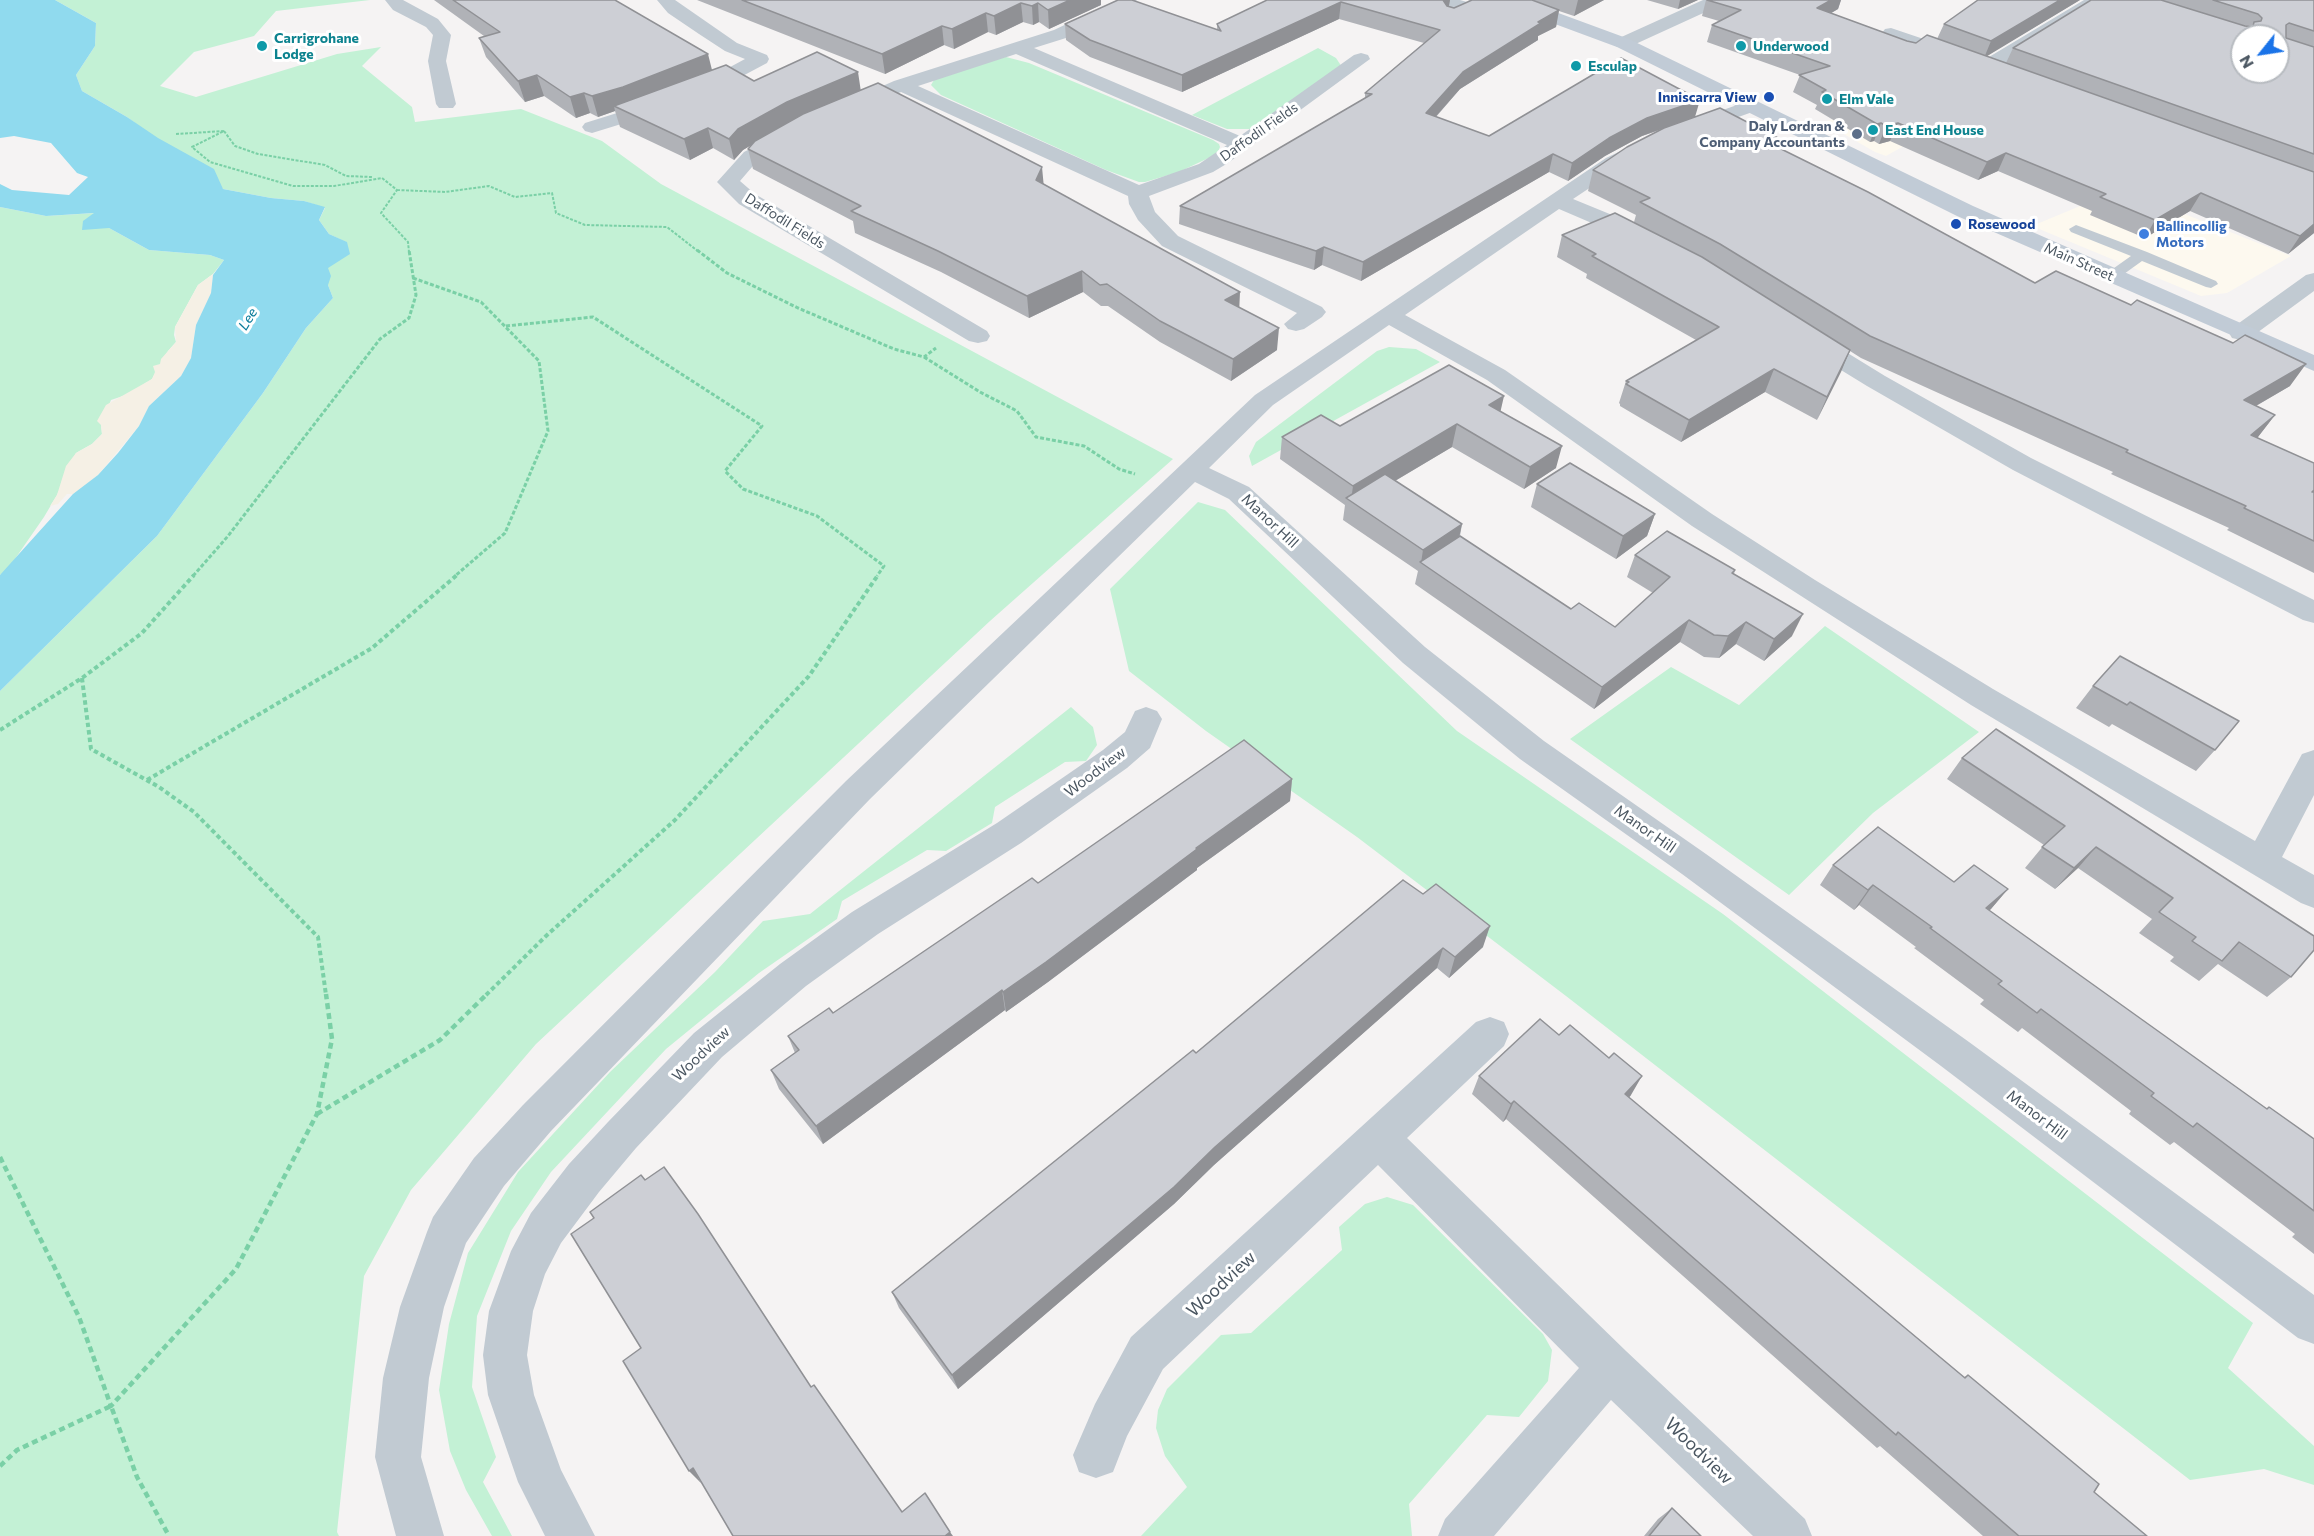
<!DOCTYPE html>
<html>
<head>
<meta charset="utf-8">
<style>
	body { margin:0 }
	#map { position:relative; width:2314px; height:1536px; overflow:hidden; background:#f5f3f3; font-family:Commissioner,sans-serif }
	canvas { display:block }
	.north { position:absolute; left:2230px; top:24px; width:60px; height:60px; box-sizing:border-box; background:#fff; border:2px solid #b7bbc0; border-radius:50%; rotate:240deg; font-size:16px; font-weight:700; line-height:24px; text-align:center; color:#4a5661 }
	.north::after { content:''; display:block; margin:auto; width:21px; height:27px; background:#1a73e8; clip-path:polygon(50% 0,100% 100%,50% 72%,0 100%) }
</style>
</head>
<body>
<div id="map">
<canvas width="2314" height="1536"></canvas>
<div class="north">N</div>
</div>
<script>
const c = document.querySelector('canvas').getContext('2d');
c.lineJoin = 'round';
function fillPath(path, color) { c.fillStyle = color; c.fill(path, 'evenodd'); }
const shape = rows => new Path2D(rows.map(r => 'M' + r).join(''));
function stroke(path, color, width, dash) { c.strokeStyle = color; c.lineWidth = width; c.lineCap = dash ? 'butt' : 'round'; c.setLineDash(dash || []); c.stroke(path); }
function write(font, color, halo, rows, align = 'center') {
  c.font = font + ' Commissioner,sans-serif'; c.lineWidth = 6; c.setLineDash([]); c.textBaseline = 'middle'; c.strokeStyle = halo; c.fillStyle = color; for (const [text, x, y, turn = 0] of rows) {
    c.save(); c.translate(x, y); c.rotate((+turn || 0) * Math.PI / 180); c.textAlign = isNaN(turn) ? turn : align; if (halo) c.strokeText(text, 0, 0); c.fillText(text, 0, 0); c.restore();
  }
}
const commercial = shape([
	[1905,99,1952,119,1886,156,1875,152,1823,122],
	[2121,189,2291,256,2227,293,2201,296,2032,226]
]);
const green = shape([
	[55,0,370,0,276,11,254,36,194,52,160,86,196,97,337,54,381,47,362,66,412,107,415,122,521,109,602,141,661,184,1173,459,990,621,536,1044,411,1190,364,1276,337,1532,339,1536,0,1536,0,691,157,536,263,393,306,328,333,298,328,285,327,268,346,242,329,234,319,220,325,208,304,201,271,198,223,189,127,117,82,91,76,75,95,46,96,23],
	[1318,48,1336,58,1342,67,1252,129,1227,129,1192,115],
	[1006,57,1029,63,1213,140,1219,144,1220,147,1217,154,1179,172,1145,182,1139,182,1106,170,941,95,931,85,934,80,997,58],
	[0,207,46,216,96,213,109,228,149,250,210,255,224,260,213,274,198,285,175,327,174,335,176,342,168,351,152,379,129,394,111,400,101,425,102,434,92,444,76,453,57,495,44,517,8,569,0,575],
	[1389,347,1416,349,1440,362,1252,466,1249,456,1256,442,1377,351],
	[1198,502,1225,510,1457,731,1723,914,2253,1323,2228,1368,2314,1446,2314,1485,2264,1469,2190,1480,1566,996,1357,837,1206,731,1129,671,1110,589],
	[1825,626,1979,732,1873,813,1789,895,1570,739,1671,667,1739,705],
	[1071,707,1093,727,1097,745,1086,761,1065,762,995,807,992,823,946,851,927,850,842,901,837,919,759,973,666,1049,551,1172,511,1231,477,1316,472,1387,496,1457,483,1482,512,1536,492,1536,466,1490,450,1451,439,1390,449,1324,468,1253,518,1172,610,1072,715,972,763,921,810,914],
	[1387,1197,1413,1205,1543,1334,1552,1350,1548,1381,1519,1417,1487,1415,1409,1504,1412,1536,1141,1536,1187,1487,1165,1456,1156,1428,1158,1410,1167,1389,1221,1335,1251,1333,1342,1250,1339,1227,1365,1204]
]);
const sand = shape([
	[213,274,211,293,196,325,191,358,181,376,149,406,139,426,98,475,85,486,73,494,67,494,58,504,50,506,57,495,66,466,76,453,92,444,102,434,101,425,97,421,106,405,152,379,155,372,153,366,160,364,161,359,176,342,175,327,198,285]
]);
const water = shape([
	[0,0,55,0,96,23,95,46,76,75,82,91,127,117,158,138,214,169,223,189,271,198,304,201,325,207,319,220,329,234,347,242,350,254,328,268,331,276,328,285,333,298,306,328,263,393,157,536,0,691,0,575,73,494,98,475,118,453,139,426,149,406,181,376,191,358,196,325,211,293,213,275,224,260,210,255,149,250,109,228,82,230,83,221,94,213,46,216,0,207,0,184,12,190,69,195,88,177,77,173,51,143,14,136,0,138]
]);
const pathFar3 = shape([
	[224,131,235,146,258,154,325,165,346,176,372,177],
	[176,134,224,131,192,147,210,162,293,186,334,186,382,178,397,190,381,213,408,242,409,252],
	[397,190,445,192,489,186,515,197,552,193,556,213,585,225,667,227,699,252]
]);
const pathFar2 = shape([
	[697,250,727,273,798,308,894,349,924,357,936,348],
	[413,278,481,302,539,361,548,431,505,533,455,576],
	[506,326,593,317,762,426,725,471,743,489,817,516,884,566,877,576],
	[924,357,980,392,1017,411,1036,437,1084,446,1119,469,1135,474],
	[193,576,228,536,380,339,409,318,416,295,409,250]
]);
const pathFar1 = shape([
	[82,678,91,749,159,787,194,812,318,937,326,995],
	[0,730,82,678,142,633,194,575],
	[147,780,372,648,457,575],
	[486,995,546,936,675,820,809,676,878,575]
]);
const path = shape([
	[317,1114,440,1040,487,994],
	[0,1157,79,1317,111,1406,236,1269,317,1114,332,1039,326,994],
	[0,1466,17,1450,111,1406,137,1477,169,1536]
]);
const service = shape([
	[2076,225,2147,252,2216,281,2218,284,2211,288,2206,287,2142,261,2117,279,2107,279,2105,276,2107,273,2131,256,2071,232,2069,229,2076,225]
]);
const minor = shape([
	[385,0,403,0,438,19,451,35,446,61,456,104,453,108,439,108,436,104,428,61,433,35,426,27,393,10,385,0],
	[657,0,675,0,737,43,767,55,769,59,767,63,720,88,644,117,592,133,585,131,582,127,585,123,630,109,706,80,745,59,725,51,699,34,668,13,657,0],
	[1117,0,1137,0,1122,13,1066,38,1034,48,1240,136,1354,55,1361,53,1368,55,1370,59,1228,163,1213,172,1149,196,1155,212,1178,236,1322,307,1326,312,1322,317,1304,329,1296,331,1288,329,1284,324,1297,313,1162,246,1138,220,1129,204,1128,196,901,92,858,111,844,111,841,107,844,103,894,81,1054,30,1117,0],
	[1016,54,1227,145,1199,164,1139,185,918,86,1016,54],
	[1432,0,1460,0,1474,4,1477,8,1474,12,1452,22,1446,21,1443,17,1453,9,1435,4,1432,0],
	[1703,0,1726,0,1723,4,1629,47,1617,47,1614,43,1617,39,1703,0],
	[2084,0,2105,0,1993,71,1986,73,1979,71,1977,67,1979,63,2084,0],
	[1891,28,1965,53,1967,57,1965,61,1958,63,1885,37,1882,33,1885,29,1891,28],
	[1751,100,1758,102,1761,106,1758,110,1688,135,1681,133,1678,129,1681,125,1751,100],
	[790,128,797,130,800,134,797,138,758,160,740,181,755,194,987,331,990,336,987,341,978,343,969,341,739,204,717,182,744,152,790,128],
	[1629,147,1636,149,1639,153,1636,157,1573,199,1617,217,1649,234,1652,239,1649,244,1641,246,1633,244,1601,227,1559,209,1405,315,1505,370,1712,514,1815,580,1993,689,2255,841,2302,754,2314,750,2314,795,2282,857,2314,875,2314,908,2301,903,1971,705,1692,526,1487,380,1389,325,1273,405,1209,468,1249,487,1425,647,1544,741,1706,854,1969,1042,2314,1295,2314,1344,2298,1338,1941,1066,1682,874,1520,759,1403,663,1229,499,1195,482,870,799,551,1131,504,1186,466,1243,444,1307,429,1378,421,1457,444,1536,396,1536,375,1457,383,1378,400,1307,427,1232,433,1217,474,1158,523,1105,846,781,1255,395,1606,158,1629,147],
	[2314,273,2314,291,2250,338,2241,340,2232,338,2229,333,2232,328,2306,275,2314,273],
	[1806,331,1815,333,1885,376,2031,458,2314,600,2314,623,2303,620,2013,470,1867,386,1797,343,1794,338,1797,333,1806,331],
	[1146,707,1157,711,1162,719,1150,748,1127,768,1021,843,878,934,806,986,722,1057,636,1148,599,1192,561,1243,545,1274,533,1311,527,1355,534,1395,561,1470,595,1536,545,1536,518,1482,488,1395,483,1355,489,1311,511,1251,531,1213,569,1164,608,1122,694,1033,780,964,852,912,997,823,1103,750,1125,732,1135,711,1146,707],
	[1490,1017,1504,1022,1509,1034,1504,1046,1407,1138,1626,1351,1805,1519,1812,1536,1753,1536,1611,1400,1494,1536,1438,1536,1445,1519,1579,1368,1378,1165,1163,1369,1127,1436,1113,1472,1096,1478,1079,1472,1073,1455,1095,1404,1131,1337,1476,1022,1490,1017]
]);
const secondary = shape([
	[1498,0,1523,0,1629,39,1973,206,2314,355,2314,371,1957,216,1617,47,1501,4,1498,0]
]);
const wall = shape([
	[434,0,615,0,712,70,754,81,861,90,1043,184,1239,308,1277,350,1231,381,1160,342,1108,306,1101,306,1083,292,1029,318,941,272,855,233,853,221,753,169,748,149,751,145,743,150,734,160,713,148,690,160,620,127,615,111,598,117,590,113,576,118,544,96,525,102,486,57,479,38,484,36],
	[697,0,1101,0,1101,5,1049,29,1039,22,1033,25,1023,22,996,35,988,32,954,49,944,45,885,74],
	[1267,0,1450,0,1449,6,1454,8,1470,1,1468,0,1604,0,1574,16,1559,11,1556,27,1538,36,1538,40,1460,89,1436,117,1489,136,1695,117,1778,138,1775,146,2035,283,2290,386,2256,406,2275,415,2257,438,2314,492,2314,573,2227,530,2229,528,2111,474,2113,472,1861,358,1850,351,1817,420,1765,392,1681,442,1620,406,1620,404,1619,403,1626,381,1696,340,1586,278,1587,274,1557,257,1562,235,1634,222,1636,215,1588,191,1593,170,1660,130,1642,136,1605,156,1568,181,1549,172,1361,281,1322,265,1314,270,1179,224,1180,206,1365,98,1365,93,1424,43,1339,19,1182,92,1090,57,1066,40,1065,24,1217,30,1217,24],
	[1647,0,1698,0,1678,9],
	[1706,0,1841,0,1838,9,1831,13,1907,41,1916,43,1937,39,1944,24,2080,0,1986,56,2006,63,2013,48,2091,0,2314,0,2314,233,2288,254,2190,211,2145,238,2090,215,2092,211,1998,171,1978,180,1890,141,1879,144,1874,141,1870,142,1815,109,1817,105,1793,92,1800,75,1707,42,1712,25,1719,21,1702,16],
	[1500,411,1556,468,1524,489,1452,447,1395,481,1462,524,1460,536,1571,609,1615,627,1653,593,1627,577,1635,555,1735,570,1734,574,1792,636,1764,661,1736,644,1719,658,1704,657,1680,642,1594,709,1415,584,1418,571,1343,520,1345,505,1280,459,1282,437,1340,426],
	[1537,484,1655,514,1647,536,1616,559,1531,507],
	[2120,656,2215,750,2196,771,2112,724,2109,727,2076,708,2093,686],
	[1962,758,2291,977,2267,997,2218,964,2199,981,2170,961,2174,957,2139,933,2152,919,2078,868,2055,889,2025,868,2044,845,1947,779],
	[1292,779,1290,801,1197,868,1197,870,1048,982,1006,1012,1005,1010,823,1144,779,1089,771,1070,795,1053,788,1036,833,1013,1038,883],
	[1833,865,2008,889,1989,911,2267,1109,2269,1107,2314,1139,2314,1254,2292,1237,2295,1234,2174,1142,2170,1145,2129,1114,2131,1111,2022,1028,2018,1032,1980,1004,1984,1000,1914,948,1916,947,1859,905,1854,910,1820,885],
	[1403,880,1483,947,1449,978,1437,968,1214,1165,1174,1204,958,1389,899,1308,892,1292,1196,1053],
	[1479,1076,1631,1095,1629,1098,1964,1377,1968,1375,2094,1492,2147,1536,1983,1536,1880,1446,1877,1448,1506,1119,1503,1122,1472,1094],
	[1672,1508,1701,1536,1644,1536,1658,1519]
]);
const shadedWall = shape([
	[1070,0,1101,0,1101,5,1049,29,1048,10],
	[1443,0,1450,0,1448,10],
	[1578,0,1604,0,1574,16],
	[1680,0,1698,0,1678,9],
	[1831,0,1841,0,1838,9,1811,25,1817,8],
	[2060,0,2080,0,1984,58,1991,41],
	[1341,2,1339,19,1182,92,1182,75],
	[1021,3,1023,22,996,35,994,16],
	[1038,3,1039,22,1033,25,1032,6],
	[1559,10,1556,27,1538,36,1538,40,1460,89,1423,131,1426,113,1463,72,1538,22],
	[986,13,988,32,954,49,952,29],
	[942,26,944,45,885,74,882,54],
	[708,54,713,74,614,106,615,111,598,117,592,96],
	[858,72,861,92,791,122,743,150,734,160,729,139,738,129,787,102],
	[537,75,544,96,525,102,518,81],
	[584,93,590,113,576,118,570,97],
	[1700,100,1695,117,1642,136,1605,156,1568,181,1572,163,1609,138,1647,118],
	[1881,123,1874,141,1870,142,1877,124],
	[1898,123,1890,141,1879,144,1886,126],
	[708,128,713,148,690,160,684,139],
	[1778,138,1771,159,1767,142],
	[2006,153,1998,171,1978,180,1987,162],
	[1553,154,1549,172,1361,281,1363,262],
	[1042,167,1044,188,1036,180],
	[2201,193,2190,211,2145,238,2155,220],
	[2314,224,2314,233,2288,254,2300,236],
	[1324,247,1322,265,1314,270,1316,251],
	[1082,271,1083,292,1029,318,1027,296],
	[1240,292,1239,314,1225,300],
	[1279,328,1277,350,1231,381,1233,359],
	[1850,350,1841,372,1817,420,1827,397],
	[2306,364,2290,386,2228,422,2244,400],
	[1774,369,1765,392,1681,442,1689,420],
	[1504,396,1499,418,1489,405],
	[2275,415,2258,437,2235,457,2251,435],
	[1457,424,1452,447,1356,504,1351,501,1353,486],
	[1562,446,1556,468,1524,489,1530,467],
	[1655,514,1647,536,1616,559,1623,536],
	[1462,524,1457,547,1421,563,1423,550],
	[1803,614,1792,636,1764,661,1774,639],
	[1689,620,1680,642,1594,709,1602,687],
	[1746,622,1736,644,1719,658,1728,636],
	[1292,779,1290,801,1197,868,1197,870,1048,982,1006,1012,1003,992,1196,848],
	[2096,847,2078,868,2055,889,2074,868],
	[1873,885,1859,905,1854,910,1868,890],
	[2008,889,1991,909,1969,928,1986,908],
	[1490,926,1483,947,1449,978,1455,957],
	[1443,948,1437,968,1214,1165,1174,1204,958,1389,952,1375,1215,1147],
	[1002,990,1005,1010,823,1144,816,1126],
	[1642,1076,1631,1095,1614,1113,1625,1094],
	[1514,1101,1506,1119,1503,1122,1511,1104],
	[693,1468,701,1483,689,1471],
	[950,1532,953,1536,945,1536]
]);
const building = shape([
	[453,0,615,0,708,54,623,87,592,96,584,93,570,97,537,75,518,81,479,38,500,32,453,0],
	[742,0,1070,0,1048,10,1038,3,1032,6,1021,3,994,16,986,13,952,29,942,26,882,54,742,0],
	[1118,0,1132,0,1221,31,1217,24,1267,0,1443,0,1447,6,1454,8,1472,0,1532,0,1559,10,1538,22,1541,23,1463,72,1426,113,1489,136,1621,58,1700,100,1647,118,1609,138,1572,163,1553,154,1363,262,1324,247,1316,251,1180,206,1372,94,1365,93,1440,30,1341,2,1182,75,1090,40,1065,24,1118,0],
	[1707,0,1831,0,1817,8,1907,41,1916,43,1927,35,2314,172,2314,224,2300,236,2201,193,2155,220,2100,197,2106,194,2006,153,1987,162,1898,123,1886,126,1881,123,1877,124,1822,92,1826,90,1799,75,1830,66,1712,25,1741,10,1707,0],
	[1978,0,2060,0,1991,41,1944,24,1978,0],
	[2091,0,2161,0,2245,26,2253,27,2254,22,2261,21,2262,18,2258,14,2213,0,2314,0,2314,31,2289,23,2286,25,2286,38,2314,47,2314,154,2013,48,2091,0],
	[2242,36,2278,36,2278,72,2242,72,2242,36],
	[817,52,858,72,787,102,738,129,729,139,708,128,684,139,614,106,726,65,754,81,817,52],
	[878,83,1042,167,1036,180,1240,292,1225,300,1279,328,1233,359,1160,321,1107,284,1100,285,1082,271,1027,296,938,251,851,211,861,206,748,149,755,141,803,114,878,83],
	[1720,108,1778,138,1767,142,1868,192,2035,283,2056,271,2131,305,2137,300,2233,343,2245,335,2306,364,2244,400,2275,415,2251,435,2314,463,2314,490,2312,492,2314,492,2314,541,2244,508,2246,506,2126,452,2128,450,1870,336,1720,244,1640,202,1650,198,1593,170,1627,147,1664,128,1720,108],
	[1615,213,1702,257,1850,350,1827,397,1774,369,1689,420,1626,384,1629,382,1626,381,1719,327,1592,256,1596,254,1562,235,1615,213],
	[1449,365,1504,396,1489,405,1562,446,1530,467,1457,424,1353,486,1282,437,1321,415,1340,426,1449,365],
	[1570,463,1655,514,1623,536,1537,484,1570,463],
	[1385,474,1462,524,1423,550,1346,498,1385,474],
	[1667,531,1735,570,1732,573,1803,614,1774,639,1746,622,1728,636,1714,635,1689,620,1602,687,1420,562,1460,536,1571,609,1579,603,1615,627,1670,577,1635,555,1667,531],
	[2120,656,2239,721,2215,750,2130,702,2127,705,2093,686,2120,656],
	[1996,729,2314,936,2314,950,2291,977,2239,942,2222,961,2192,941,2196,937,2159,912,2173,898,2096,847,2074,868,2042,847,2065,826,1962,758,1996,729],
	[1244,740,1292,779,1196,848,1197,849,1046,962,1003,992,1002,990,816,1126,771,1070,799,1050,788,1036,829,1008,833,1013,1032,878,1038,883,1244,740],
	[1878,827,1954,882,1974,865,2008,889,1986,908,2267,1109,2269,1107,2314,1139,2314,1211,2197,1123,2193,1127,2151,1096,2154,1093,2041,1009,2037,1013,1998,984,2002,981,1930,928,1932,927,1873,885,1868,890,1833,865,1878,827],
	[1403,880,1423,894,1436,884,1490,926,1455,957,1443,948,1215,1147,1174,1187,952,1375,892,1292,1193,1050,1196,1053,1403,880],
	[1540,1019,1559,1035,1570,1025,1609,1058,1614,1053,1642,1076,1625,1094,1965,1378,1968,1375,2099,1484,2094,1492,2147,1536,2019,1536,1898,1432,1896,1435,1514,1101,1511,1104,1479,1076,1540,1019],
	[664,1167,698,1214,811,1387,814,1385,902,1512,925,1493,950,1532,945,1536,733,1536,693,1468,689,1471,623,1361,641,1348,571,1234,594,1218,590,1212,641,1175,645,1180,664,1167],
	[1672,1508,1701,1536,1649,1536,1672,1508]
]);
const markers = [
	[262,46,6,"#0f9aa8"],
	[1741,46,6,"#0f9aa8"],
	[1576,66,6,"#0f9aa8"],
	[1769,97,6,"#1a4fb4"],
	[1827,99,6,"#0f9aa8"],
	[1873,130,6,"#0f9aa8"],
	[1857,134,6,"#5c6f8a"],
	[1956,224,6,"#1a4fb4"],
	[2144,234,6,"#3f7fe0"]
];
const farCulturenames = [
	["Carrigrohane",274,38],
	["Lodge",274,54],
	["Underwood",1753,46],
	["Esculap",1588,66],
	["Elm Vale",1839,99],
	["East End House",1885,130]
];
const farTransitnames = [
	["Inniscarra View",1757,97],
	["Rosewood",1968,224,"left"]
];
const farServicenames = [
	["Daly Lordran &",1845,126],
	["Company Accountants",1845,142]
];
const farStreetnames = [
	["Daffodil Fields",1259,132,-35],
	["Daffodil Fields",785,221,32],
	["Main Street",2079,262,24]
];
const farShopnames = [
	["Ballincollig",2156,226],
	["Motors",2156,242]
];
const farWaternames = [
	["Lee",248,319,-59]
];
const streetNames = [
	["Manor Hill",1270,521,43],
	["Woodview",1095,772,-37],
	["Manor Hill",1645,829,35],
	["Woodview",701,1054,-43],
	["Manor Hill",2037,1115,37]
];
const nearStreetnames = [
	["Woodview",1221,1284,-43],
	["Woodview",1699,1451,44]
];
fillPath(commercial, '#fdf9ef');
fillPath(green, '#c3f1d5');
fillPath(sand, '#f5f0e5');
fillPath(water, '#90daee');
stroke(pathFar3, '#7ad0a6', 2, [3, 1.5]);
stroke(pathFar2, '#7ad0a6', 3, [4, 2]);
stroke(pathFar1, '#7ad0a6', 4, [4.5, 3]);
stroke(path, '#7ad0a6', 4.5, [6, 4]);
fillPath(service, '#c1cad2');
fillPath(minor, '#c1cad2');
fillPath(secondary, '#c1cbd6');
fillPath(wall, '#b0b2b7');
fillPath(shadedWall, '#909195');
fillPath(building, '#cdcfd5');
stroke(building, '#909195', 1.5);
for (const [x, y, r, color] of markers) { const dot = new Path2D(); dot.arc(x, y, r, 0, 2 * Math.PI); c.fillStyle = color; c.fill(dot); stroke(dot, '#fff', 2); }
write('bold 14px', '#0d838f', '#fff', farCulturenames, 'left');
write('bold 14px', '#164399', '#fff', farTransitnames, 'right');
write('bold 14px', '#4e5e75', '#fff', farServicenames, 'right');
write('14px', '#4a5661', '#fff', farStreetnames);
write('bold 14px', '#366cbe', '#fff', farShopnames, 'left');
write('italic 14px', '#0c7c9b', '#fff', farWaternames);
write('15px', '#4a5661', '#fff', streetNames);
write('18px', '#4a5661', '#fff', nearStreetnames);
</script>
</body>
</html>
